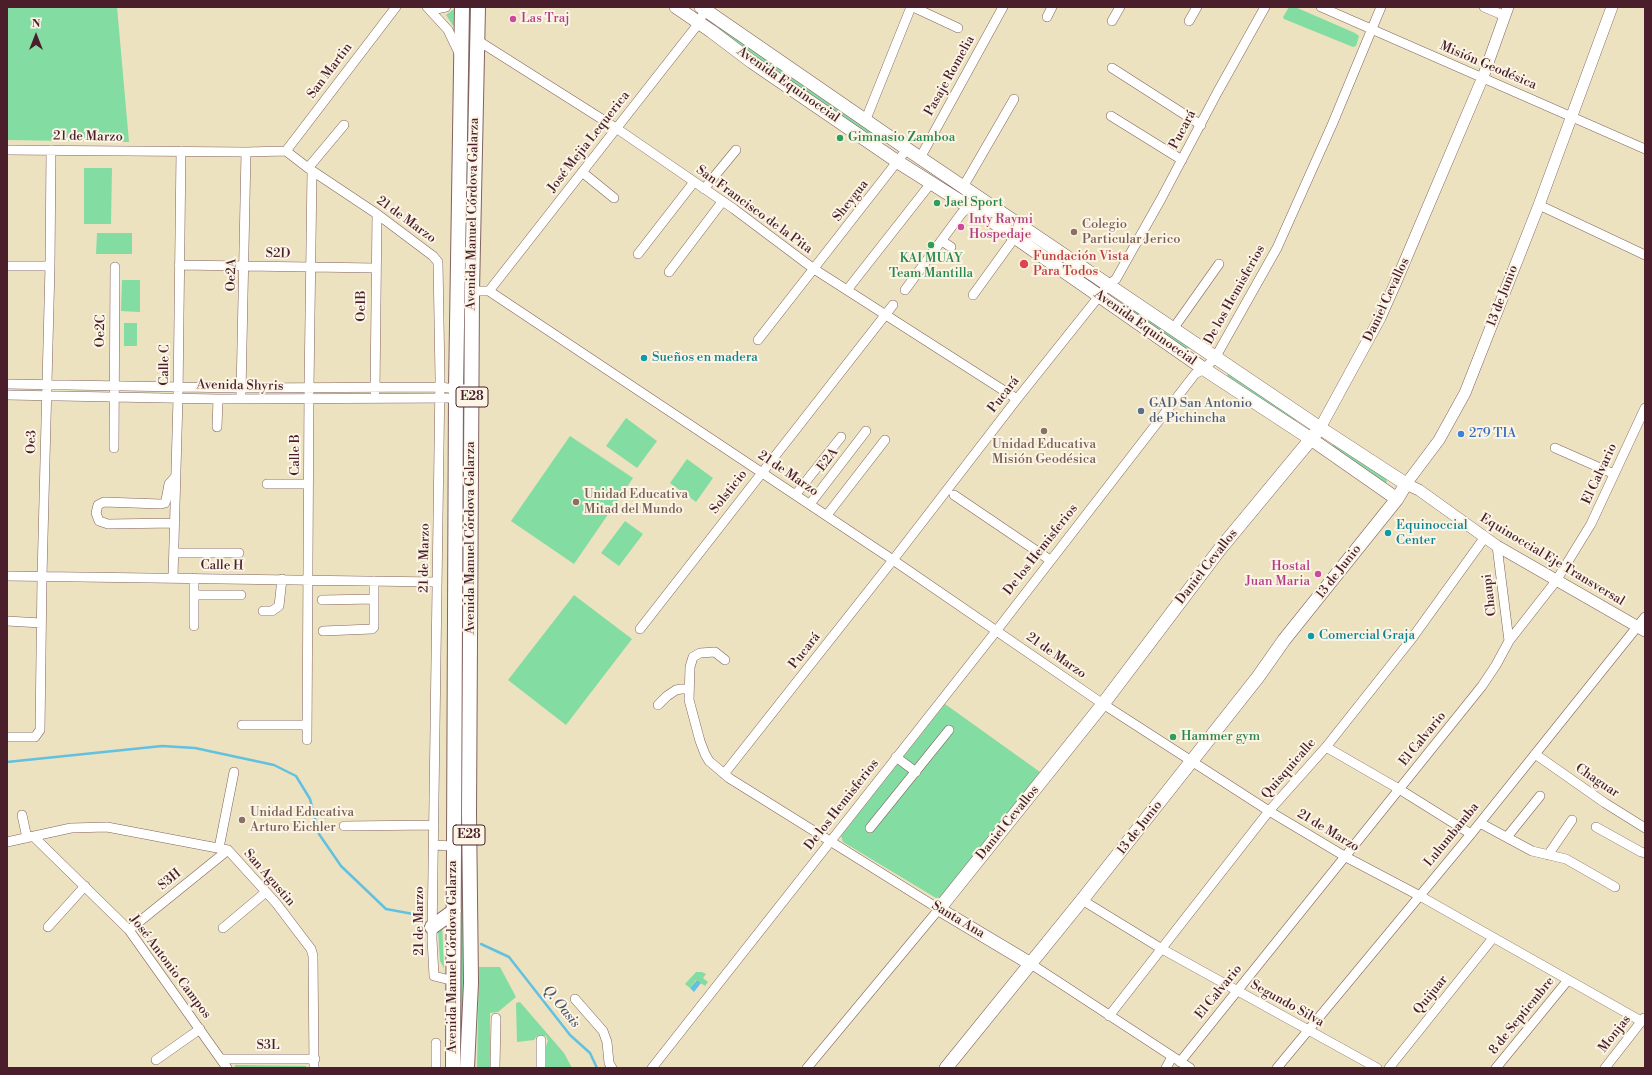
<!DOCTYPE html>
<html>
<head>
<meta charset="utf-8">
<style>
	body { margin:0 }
	#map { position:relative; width:1652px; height:1075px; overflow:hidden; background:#ece2c0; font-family:"Libre Bodoni",serif }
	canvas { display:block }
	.frame { position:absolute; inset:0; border:8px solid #4a1f2b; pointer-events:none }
	.north { position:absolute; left:16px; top:16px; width:40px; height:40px; -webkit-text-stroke:3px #fcf5e5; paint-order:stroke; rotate:0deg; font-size:11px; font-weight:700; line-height:16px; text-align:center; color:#4a1f2b }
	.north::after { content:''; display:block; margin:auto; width:14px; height:18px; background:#4a1f2b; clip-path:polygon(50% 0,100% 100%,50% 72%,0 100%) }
</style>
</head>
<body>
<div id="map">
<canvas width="1652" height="1075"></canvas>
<div class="frame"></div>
<div class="north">N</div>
</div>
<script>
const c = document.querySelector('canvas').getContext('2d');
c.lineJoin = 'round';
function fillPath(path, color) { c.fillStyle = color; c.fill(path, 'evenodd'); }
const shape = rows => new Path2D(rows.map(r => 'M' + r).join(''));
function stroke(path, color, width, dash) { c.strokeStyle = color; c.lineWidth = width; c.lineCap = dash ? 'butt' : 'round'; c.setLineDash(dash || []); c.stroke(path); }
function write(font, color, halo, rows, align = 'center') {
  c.font = font + ' "Libre Bodoni",serif'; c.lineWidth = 4; c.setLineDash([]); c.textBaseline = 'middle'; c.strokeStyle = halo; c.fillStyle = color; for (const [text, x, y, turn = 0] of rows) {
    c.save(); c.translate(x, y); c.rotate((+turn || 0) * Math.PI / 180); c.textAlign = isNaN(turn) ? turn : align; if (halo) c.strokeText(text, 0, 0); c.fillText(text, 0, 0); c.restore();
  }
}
const green = shape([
	[7,7,117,7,129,142,7,140],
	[466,7,473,7,467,386,462,386],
	[1289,7,1295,7,1355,33,1359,36,1356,46,1353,47,1284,19,1283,17],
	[454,9,454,27,446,15],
	[720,26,886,139,882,144,787,79,717,30],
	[84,168,112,168,111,224,84,224],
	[97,233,132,233,132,254,96,254],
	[122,280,140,280,140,312,121,311],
	[1126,302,1191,347,1188,352,1123,307],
	[124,323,137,323,137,346,124,346],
	[1229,373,1298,418,1294,423,1226,377],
	[461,399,464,399,464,402,467,600,460,600],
	[626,418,657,441,637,468,606,446],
	[570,436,633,478,574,564,511,521],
	[1335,443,1386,478,1387,482,1386,483,1331,448],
	[687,459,713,478,696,502,670,483],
	[625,521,643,534,619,566,601,553],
	[574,595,632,639,566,725,508,680],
	[460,606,467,606,467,965,463,1068,457,1068],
	[945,704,1040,772,942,897,936,898,843,842,841,836],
	[442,924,444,968,440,961,438,931],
	[479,967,500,967,516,997,498,1012,490,1013,490,1068,477,1068],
	[696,972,702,972,706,974,703,978,708,982,705,986,696,980,690,988,685,984],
	[520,1002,564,1053,572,1068,543,1068,545,1048,548,1041,546,1036,541,1035,537,1036,534,1040,517,1042,516,1003],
	[235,1065,306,1066,307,1068,235,1068]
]);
const water = shape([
	[697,980,701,983,694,992,690,988]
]);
const stream = shape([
	[7,762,162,746,195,748,274,765,296,776,310,799,319,834,341,866,386,909,424,916],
	[481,944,509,957,570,1035,590,1053,597,1068]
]);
const minor = shape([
	[427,7,448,30,459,53],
	[913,7,958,28],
	[1321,7,1645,149],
	[1484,7,1505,16],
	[431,10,446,7],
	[1047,17,1052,7],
	[1112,21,1120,7],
	[1189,21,1197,7],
	[477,40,616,128,734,209,814,269,1017,399],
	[1112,68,1201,125],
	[1111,116,1182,160],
	[866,119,911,7],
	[7,150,246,152,286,151,308,168,377,214,433,256,438,262,440,378,432,939,434,976,454,981],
	[286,151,396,7],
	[920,158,1003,7],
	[308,168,344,125],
	[582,172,614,198],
	[963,187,1014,99],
	[704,189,736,150],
	[1539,205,1645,255],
	[942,241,951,247],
	[638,254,694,182],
	[179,265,376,268],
	[7,266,50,266],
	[669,272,722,202],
	[847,290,931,183],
	[905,290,961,214,968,207],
	[472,291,489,291,893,560,1103,704,1269,811,1346,857,1420,896,1641,1021],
	[489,291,695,28,707,7],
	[973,295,1015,237],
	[1173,329,1219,264],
	[758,340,907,149],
	[7,384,241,388,440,387,456,389,472,389],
	[375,392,377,214],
	[241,393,246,152],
	[7,395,218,399,461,398],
	[217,427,218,399],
	[114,448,115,267],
	[1555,448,1614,474],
	[267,484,308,484],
	[796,494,841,437],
	[954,495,1050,560],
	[810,504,866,431],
	[827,515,885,440],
	[175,523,108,524,99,521,96,513,98,505,104,502,161,504,165,503,166,500,169,484,176,476],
	[1497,546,1509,641],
	[174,553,239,553],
	[7,576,437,582],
	[173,578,178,398,181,151],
	[194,578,194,626],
	[194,595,241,595],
	[322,600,374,599],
	[263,611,272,611,279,606,282,579],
	[7,621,41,623],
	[640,629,893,305],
	[323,631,372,629,374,627,374,581],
	[725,660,715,652,700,653,693,657,690,667,689,700,700,741,705,754,709,761,729,778,939,909,807,1068],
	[658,705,667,696,676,690,681,689,689,689],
	[242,725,307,725],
	[7,737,35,737,40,730,42,577,50,266,51,150],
	[307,740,309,388,312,171],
	[1326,747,1399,789,1471,834],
	[1535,754,1605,803,1645,828],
	[896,757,916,772],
	[724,774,893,560,1017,399,1108,285,1116,279,1161,199,1217,93,1265,7],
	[22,815,27,838],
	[1480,823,1532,851,1566,859,1615,887],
	[344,826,434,825],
	[1596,827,1641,852,1645,853],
	[870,828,949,730],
	[34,837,129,930,227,1068],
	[1507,837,1540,796],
	[7,842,71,828,107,827,228,850,276,903,311,949,313,956,314,1068],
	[434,845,452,846],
	[219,848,234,772],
	[1548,855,1572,820],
	[1082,900,1162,949,1377,1068],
	[48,927,85,886],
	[223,928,266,892],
	[129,930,228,850],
	[1031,964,1190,1068],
	[575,999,603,1031,607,1042,609,1063,612,1068],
	[1109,1016,1269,811,1326,747,1410,641,1485,537],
	[541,1040,541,1068],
	[436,1043,436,1068],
	[221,1059,315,1059],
	[156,1060,200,1029],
	[1180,1062,1482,686,1496,665,1509,641,1556,581,1591,524,1645,408],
	[495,1068,496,1018],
	[652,1068,997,630,1195,374,1204,369,1215,358,1277,248,1332,125,1381,7],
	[1166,1068,1172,1057],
	[1277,1068,1471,834,1645,617],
	[1389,1068,1493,938],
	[1496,1068,1568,980],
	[1605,1068,1644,1018]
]);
const tertiary = shape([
	[1612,7,1539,205,1465,393,1439,440,1406,484,1419,490,1497,546,1645,631],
	[1320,428,1380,318,1396,282,1483,77,1508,7]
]);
const secondary = shape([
	[676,7,711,31,752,62,898,162,993,222,1204,369,1311,439,1397,499],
	[701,7,907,149,1320,428,1406,484,1397,499,1284,640,1258,677,1082,900,946,1068],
	[1031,964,939,909,1103,704,1220,549,1316,433]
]);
const primary = shape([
	[432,927,454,911],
	[453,1068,456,389,462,7],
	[467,1068,471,983,469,813,472,291,478,7]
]);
const markers = [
	[513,19,4,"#d1479c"],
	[840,138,4,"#2e9e5b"],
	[937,203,4,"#2e9e5b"],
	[961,227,4,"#d1479c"],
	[1074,232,4,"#8d6e63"],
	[931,245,4,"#2e9e5b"],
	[1024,264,5,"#e0444e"],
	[644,358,4,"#0f9aa8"],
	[1141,411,4,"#5c6f8a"],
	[1044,431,4,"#8d6e63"],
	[1461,434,4,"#3f7fe0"],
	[576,502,4,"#8d6e63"],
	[1388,533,4,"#0f9aa8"],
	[1318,574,4,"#d1479c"],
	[1311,636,4,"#0f9aa8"],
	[1173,737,4,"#2e9e5b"],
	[242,820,4,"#8d6e63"]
];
const shields = [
	[472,397,32],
	[469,835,32]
];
const shieldNames = [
	["E28",472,397],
	["E28",469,835]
];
const hotelNames = [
	["Las Traj",521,19],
	["Inty Raymi",969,220],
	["Hospedaje",969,235],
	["Hostal",1310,567,"right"],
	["Juan Maria",1310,582,"right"]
];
const streetNames = [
	["Misión Geodésica",1488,66,23],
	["San Martin",330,71,-53],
	["Pasaje Romelia",950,76,-61],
	["Avenida Equinoccial",788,85,35],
	["Pucará",1183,130,-62],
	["21 de Marzo",88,137,1],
	["José Mejia Lequerica",589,142,-52],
	["Sheygua",851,201,-52],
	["San Francisco de la Pita",754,210,36],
	["Avenida Manuel Córdova Galarza",473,214,-89],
	["21 de Marzo",406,220,36],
	["S2D",278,254,1],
	["Oe2A",232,275,-89],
	["De los Hemisferios",1235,295,-61],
	["13 de Junio",1503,296,-69],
	["Daniel Cevallos",1387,300,-65],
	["Oe1B",362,306,-90],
	["Avenida Equinoccial",1145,328,35],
	["Oe2C",101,331,-89],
	["Calle C",165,365,-89],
	["Avenida Shyris",240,386,1],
	["Pucará",1004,395,-52],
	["Oe3",32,442,-89],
	["Calle B",296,455,-90],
	["E2A",828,460,-52],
	["21 de Marzo",788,474,34],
	["El Calvario",1600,474,-65],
	["Solsticio",729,492,-52],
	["Avenida Manuel Córdova Galarza",471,538,-90],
	["De los Hemisferios",1041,550,-52],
	["21 de Marzo",425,558,-89],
	["Equinoccial Eje Transversal",1552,560,31],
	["Calle H",222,566,1],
	["Daniel Cevallos",1207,567,-52],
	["13 de Junio",1339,572,-52],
	["Chaupi",1490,595,-97],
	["Pucará",805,651,-52],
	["21 de Marzo",1056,656,35],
	["El Calvario",1423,739,-51],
	["Quisquicalle",1289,769,-49],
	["Chaguar",1597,781,34],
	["De los Hemisferios",842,805,-52],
	["Daniel Cevallos",1008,823,-51],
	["13 de Junio",1140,828,-52],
	["21 de Marzo",1328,831,31],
	["Lulumbamba",1452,835,-51],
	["San Agustin",269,878,49],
	["S3H",170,880,-39],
	["Santa Ana",958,920,31],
	["21 de Marzo",420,921,-90],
	["Avenida Manuel Córdova Galarza",453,957,-90],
	["José Antonio Campos",170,967,53],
	["El Calvario",1219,992,-51],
	["Quijuar",1431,995,-51],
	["Segundo Silva",1287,1004,29],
	["8 de Septiembre",1522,1016,-51],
	["Monjas",1615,1034,-52],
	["S3L",268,1046]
];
const leisureNames = [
	["Gimnasio Zamboa",848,138],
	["Jael Sport",945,203],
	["KAI MUAY",931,259,"center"],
	["Team Mantilla",931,274,"center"],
	["Hammer gym",1181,737]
];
const educationNames = [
	["Colegio",1082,225],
	["Particular Jerico",1082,240],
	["Unidad Educativa",1044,445,"center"],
	["Misión Geodésica",1044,460,"center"],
	["Unidad Educativa",584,495],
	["Mitad del Mundo",584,510],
	["Unidad Educativa",250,813],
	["Arturo Eichler",250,828]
];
const healthNames = [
	["Fundación Vista",1033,257],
	["Para Todos",1033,272]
];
const cultureNames = [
	["Sueños en madera",652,358],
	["Equinoccial",1396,526],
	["Center",1396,541],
	["Comercial Graja",1319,636]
];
const serviceNames = [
	["GAD San Antonio",1149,404],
	["de Pichincha",1149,419]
];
const shopNames = [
	["279 TIA",1469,434]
];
const waterNames = [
	["Q. Oasis",561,1007,51]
];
fillPath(green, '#83dca1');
fillPath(water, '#62c0e0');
stroke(stream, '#62c0e0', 2.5);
stroke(minor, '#83635f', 10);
stroke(tertiary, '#83635f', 12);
stroke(secondary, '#83635f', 14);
stroke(primary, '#83635f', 16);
stroke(minor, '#fff', 9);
stroke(tertiary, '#fff', 11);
stroke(secondary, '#fff', 13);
stroke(primary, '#fff', 14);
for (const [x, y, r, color] of markers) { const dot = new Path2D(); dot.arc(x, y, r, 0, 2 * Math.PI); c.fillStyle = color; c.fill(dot); stroke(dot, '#fcf5e5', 1.5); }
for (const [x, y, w] of shields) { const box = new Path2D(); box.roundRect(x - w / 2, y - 10, w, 20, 3); c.fillStyle = '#fcf5e5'; c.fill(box); stroke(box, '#4a1f2b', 1); }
write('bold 12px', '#4a1f2b', null, shieldNames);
write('13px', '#b23c85', '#fcf5e5', hotelNames, 'left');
write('13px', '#4a1f2b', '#fcf5e5', streetNames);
write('13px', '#27864d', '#fcf5e5', leisureNames, 'left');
write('13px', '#785e54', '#fcf5e5', educationNames, 'left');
write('13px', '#be3a42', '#fcf5e5', healthNames, 'left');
write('13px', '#0d838f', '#fcf5e5', cultureNames, 'left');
write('13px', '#4e5e75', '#fcf5e5', serviceNames, 'left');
write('13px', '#366cbe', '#fcf5e5', shopNames, 'left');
write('italic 14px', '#52576a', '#fcf5e5', waterNames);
</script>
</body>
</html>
